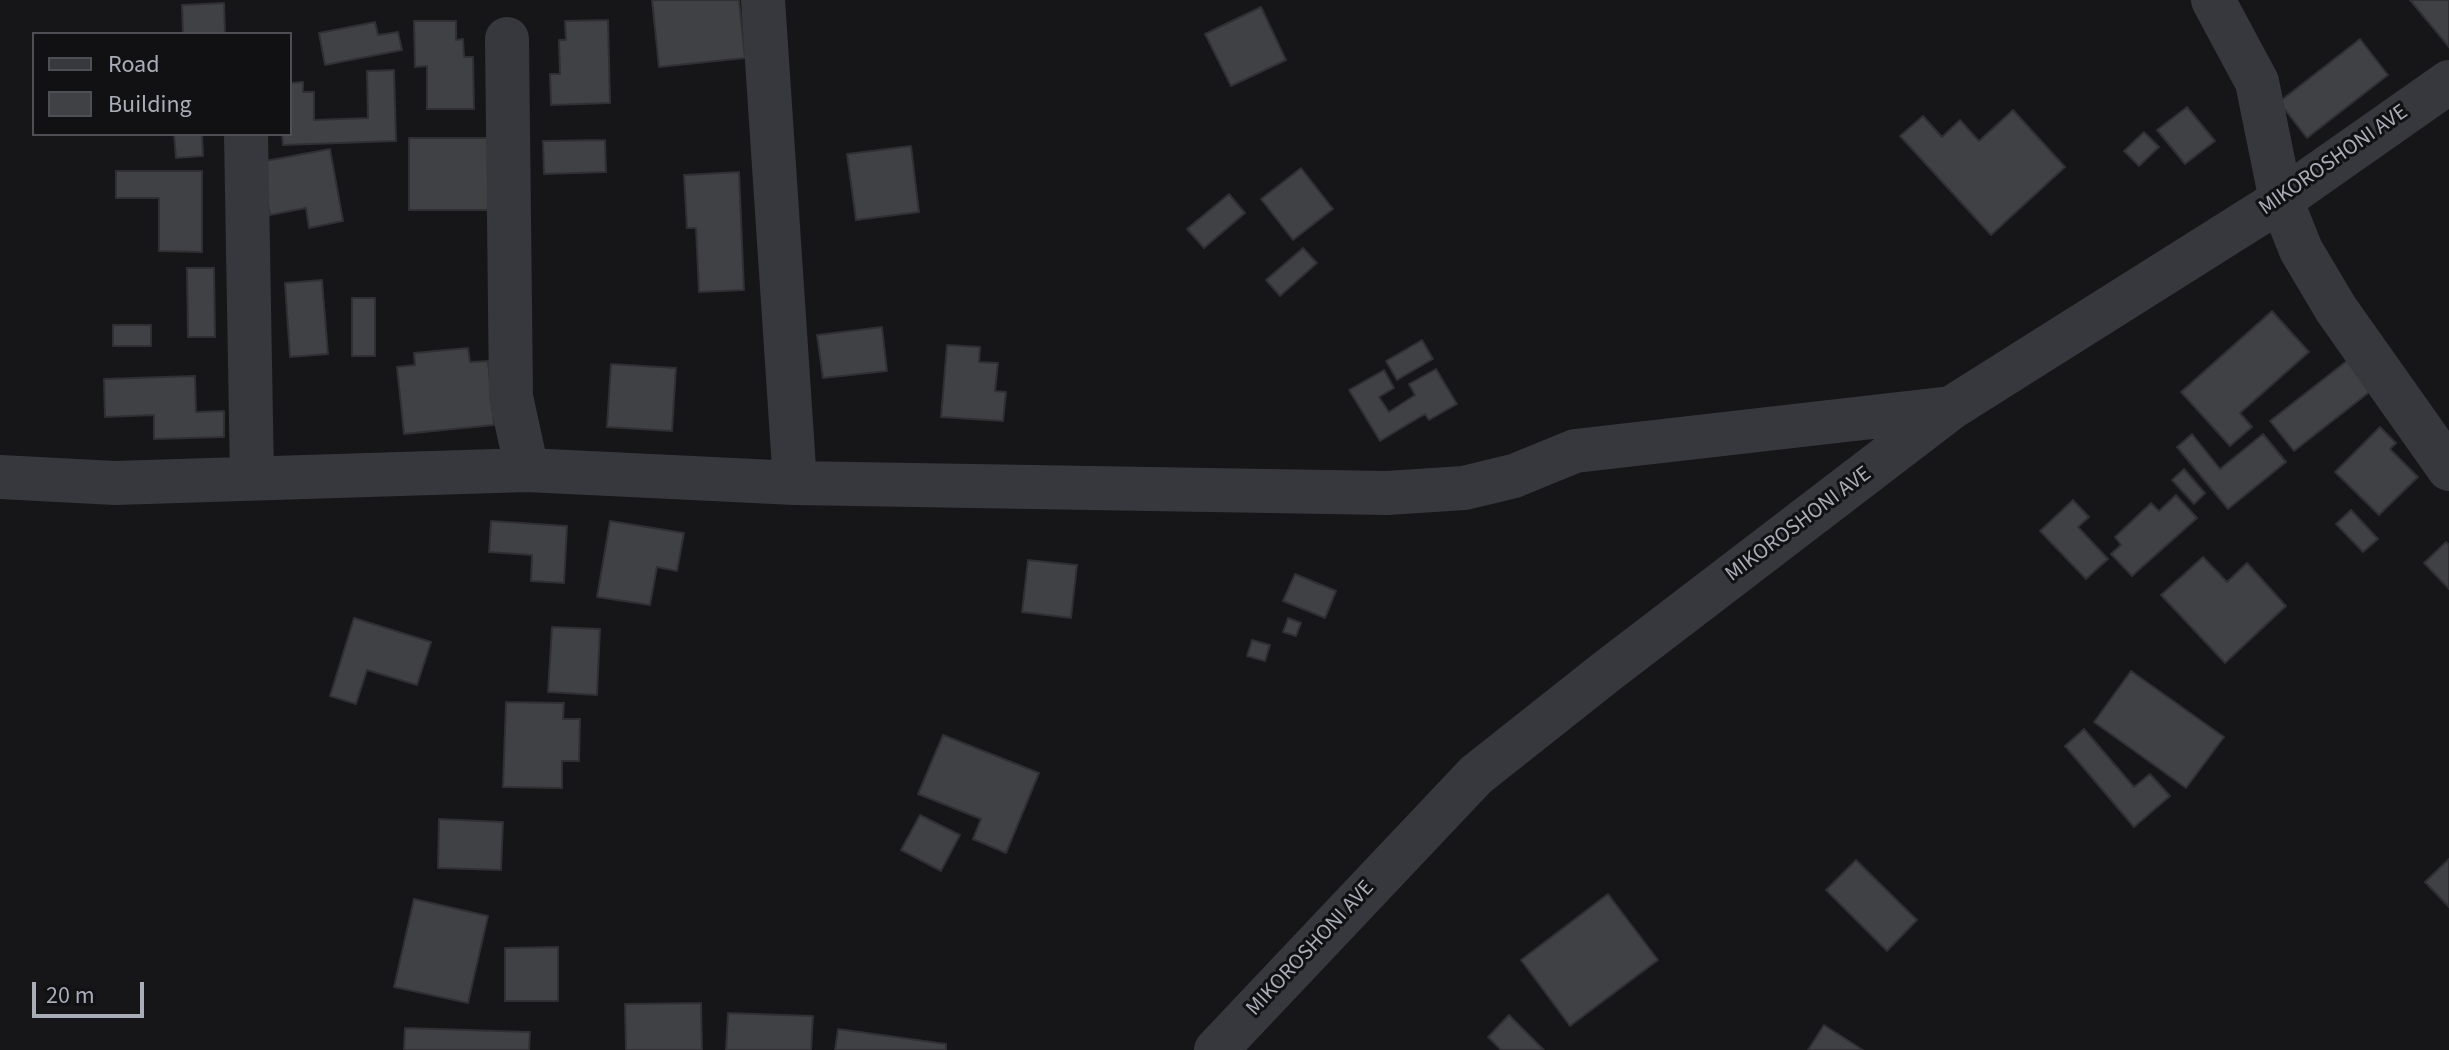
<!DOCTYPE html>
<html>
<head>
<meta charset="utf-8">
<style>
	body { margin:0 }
	#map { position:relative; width:2449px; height:1050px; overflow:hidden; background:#161618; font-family:"Source Sans 3",sans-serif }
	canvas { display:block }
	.legend { position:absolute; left:32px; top:32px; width:260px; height:104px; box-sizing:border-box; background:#111113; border:2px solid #4d4f55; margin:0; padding:10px 14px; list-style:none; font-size:24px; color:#a8adb8 }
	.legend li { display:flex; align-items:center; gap:16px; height:40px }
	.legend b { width:40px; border:2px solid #4d4f55 }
	.scale { position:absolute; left:32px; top:982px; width:112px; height:36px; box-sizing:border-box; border:4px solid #a8adb8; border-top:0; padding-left:10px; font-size:24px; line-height:28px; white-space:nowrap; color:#a8adb8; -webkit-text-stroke:6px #111113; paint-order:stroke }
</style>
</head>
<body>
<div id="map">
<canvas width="2449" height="1050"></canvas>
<ul class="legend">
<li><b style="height:10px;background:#37383d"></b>Road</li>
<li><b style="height:22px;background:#404145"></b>Building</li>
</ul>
<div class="scale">20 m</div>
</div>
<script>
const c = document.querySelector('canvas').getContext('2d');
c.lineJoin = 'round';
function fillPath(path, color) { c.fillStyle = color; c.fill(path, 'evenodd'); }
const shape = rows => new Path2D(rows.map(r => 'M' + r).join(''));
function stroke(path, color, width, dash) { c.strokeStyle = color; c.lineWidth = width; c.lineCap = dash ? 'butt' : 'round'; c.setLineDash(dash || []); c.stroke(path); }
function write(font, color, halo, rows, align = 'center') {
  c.font = font + ' "Source Sans 3",sans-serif'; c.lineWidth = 6; c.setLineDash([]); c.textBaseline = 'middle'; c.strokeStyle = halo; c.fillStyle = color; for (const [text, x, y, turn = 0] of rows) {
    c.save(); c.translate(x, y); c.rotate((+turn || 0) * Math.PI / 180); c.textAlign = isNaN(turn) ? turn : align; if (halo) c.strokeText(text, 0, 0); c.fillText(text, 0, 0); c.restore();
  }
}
const building = shape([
	[652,0,739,0,745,58,659,67,652,0],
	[2410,0,2449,0,2449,47,2410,0],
	[224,3,225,34,183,34,182,5,224,3],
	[1261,7,1286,60,1231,86,1205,34,1261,7],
	[608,20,610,103,551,105,550,74,560,74,559,40,566,40,565,21,608,20],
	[414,21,456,21,456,40,463,39,464,57,473,57,474,109,427,109,427,66,415,67,414,21],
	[375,22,378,35,398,32,402,50,325,65,319,33,375,22],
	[2360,39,2388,75,2307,138,2279,102,2360,39],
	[394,70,396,141,283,145,282,134,290,134,290,83,303,82,303,92,314,92,314,120,368,118,367,71,394,70],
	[2187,107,2215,141,2185,164,2157,130,2187,107],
	[2013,110,2065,167,1991,235,1900,136,1923,116,1942,137,1960,120,1979,141,2013,110],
	[2144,132,2159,147,2139,166,2124,151,2144,132],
	[174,134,202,134,203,156,176,158,174,134],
	[409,138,488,138,488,210,409,210,409,138],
	[605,140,606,172,544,174,543,141,605,140],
	[911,146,919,212,856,220,847,154,911,146],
	[330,149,343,221,309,228,306,208,270,215,260,162,330,149],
	[1301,168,1333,209,1293,240,1261,199,1301,168],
	[116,171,202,171,202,252,159,251,159,198,116,198,116,171],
	[739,172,744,290,699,292,696,228,687,228,684,175,739,172],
	[1229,194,1245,213,1204,248,1187,229,1229,194],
	[1303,248,1317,263,1280,296,1266,280,1303,248],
	[187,268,214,268,215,337,188,337,187,268],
	[322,280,328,354,290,357,285,283,322,280],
	[352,298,375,298,375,356,352,356,352,298],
	[2272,311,2309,352,2240,413,2252,427,2230,446,2181,392,2272,311],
	[113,325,151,325,151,346,113,346,113,325],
	[882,327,887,371,823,378,817,335,882,327],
	[1422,340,1433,359,1397,380,1386,361,1422,340],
	[947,345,980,347,979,362,998,363,995,391,1006,392,1003,421,941,417,947,345],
	[468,348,470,362,488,361,494,425,404,434,397,367,415,365,414,353,468,348],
	[2348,360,2372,390,2294,451,2270,421,2348,360],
	[611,364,676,368,672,431,607,427,611,364],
	[1436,369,1457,404,1429,420,1425,414,1380,441,1349,390,1384,370,1394,388,1379,397,1389,412,1415,395,1409,384,1436,369],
	[195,376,196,412,224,411,224,437,154,439,154,415,105,417,104,379,195,376],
	[2380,427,2396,443,2390,449,2418,477,2379,515,2335,472,2380,427],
	[2192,434,2220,469,2263,434,2286,462,2228,509,2177,447,2192,434],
	[2184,469,2205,493,2194,504,2172,480,2184,469],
	[2176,495,2197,518,2132,576,2111,554,2121,545,2115,537,2151,503,2159,511,2176,495],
	[2073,500,2089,517,2078,527,2108,559,2086,579,2040,531,2073,500],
	[2351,510,2378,539,2363,552,2336,524,2351,510],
	[491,521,567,526,564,583,531,581,532,555,489,552,491,521],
	[610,521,684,533,677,571,657,567,650,605,597,597,610,521],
	[2446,542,2449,545,2449,589,2424,563,2446,542],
	[2203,557,2227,582,2247,563,2286,606,2225,663,2161,595,2203,557],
	[1028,560,1077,565,1071,618,1022,612,1028,560],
	[1295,574,1336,591,1325,618,1283,601,1295,574],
	[354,618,431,642,417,685,367,670,356,704,330,696,354,618],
	[1288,618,1301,623,1296,636,1283,632,1288,618],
	[552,627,600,629,597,695,548,692,552,627],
	[1252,640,1270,645,1265,661,1247,656,1252,640],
	[2131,671,2224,737,2186,788,2094,722,2131,671],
	[506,702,564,703,563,719,580,719,579,761,562,761,562,788,503,787,506,702],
	[2084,729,2134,787,2150,774,2170,796,2134,827,2065,746,2084,729],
	[943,735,1039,773,1006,853,973,839,981,819,918,794,943,735],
	[920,815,960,835,941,871,901,850,920,815],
	[439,819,503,822,501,870,438,868,439,819],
	[2449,859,2449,907,2425,882,2449,859],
	[1856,860,1917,920,1887,951,1826,890,1856,860],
	[1608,894,1658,960,1570,1026,1521,960,1608,894],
	[414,899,488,916,468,1003,394,987,414,899],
	[558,947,558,1001,505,1001,505,948,558,947],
	[701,1003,702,1050,626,1050,625,1004,701,1003],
	[728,1013,813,1016,811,1050,726,1050,728,1013],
	[1509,1015,1544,1050,1501,1050,1488,1037,1509,1015],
	[1824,1025,1863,1050,1808,1050,1824,1025],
	[405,1028,530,1032,529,1050,404,1050,405,1028],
	[838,1029,946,1044,946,1050,835,1050,838,1029]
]);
const minor = shape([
	[763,0,795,483],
	[2213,0,2257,82,2281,200,2301,250,2336,309,2449,469],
	[507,39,511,397,527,470],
	[246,134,252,478],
	[0,477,115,483,527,470,795,483,1387,493,1464,488,1514,476,1575,451,1951,408],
	[1216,1050,1476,775,1606,672,1951,408,2281,200,2449,82]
]);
const streetNames = [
	["MIKOROSHONI AVE",2334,161,-35],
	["MIKOROSHONI AVE",1799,525,-37],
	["MIKOROSHONI AVE",1311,949,-47]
];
fillPath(building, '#404145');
stroke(building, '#303034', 2);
stroke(minor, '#37383d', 44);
write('22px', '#a8adb8', '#111113', streetNames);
</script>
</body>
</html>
